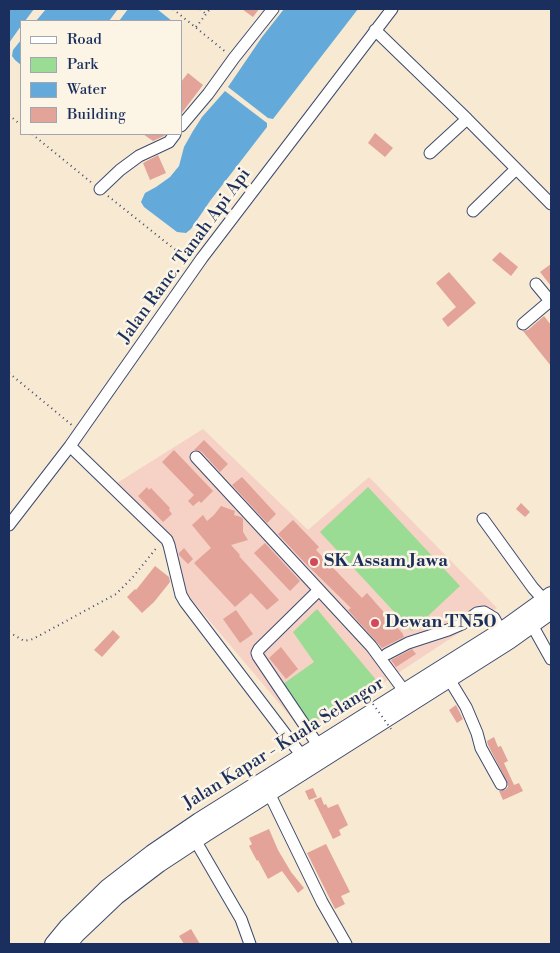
<!DOCTYPE html>
<html>
<head>
<meta charset="utf-8">
<style>
	body { margin:0 }
	#map { position:relative; width:560px; height:953px; overflow:hidden; background:#f7e9d2; font-family:"Libre Bodoni",serif }
	canvas { display:block }
	.frame { position:absolute; inset:0; border:10px solid #1b2f5e; pointer-events:none }
	.legend { position:absolute; left:20px; top:20px; width:162px; height:115px; box-sizing:border-box; background:#fcf5e5; border:1px solid #a2a6af; margin:0; padding:6px 9px; list-style:none; font-size:15px; color:#1b2f5e }
	.legend li { display:flex; align-items:center; gap:10px; height:25px }
	.legend b { width:25px; border:1px solid #a2a6af }
</style>
</head>
<body>
<div id="map">
<canvas width="560" height="953"></canvas>
<div class="frame"></div>
<ul class="legend">
<li><b style="height:6px;background:#fff"></b>Road</li>
<li><b style="height:14px;background:#9adc93"></b>Park</li>
<li><b style="height:14px;background:#63aada"></b>Water</li>
<li><b style="height:14px;background:#e3a398"></b>Building</li>
</ul>
</div>
<script>
const c = document.querySelector('canvas').getContext('2d');
c.lineJoin = 'round';
function fillPath(path, color) { c.fillStyle = color; c.fill(path, 'evenodd'); }
const shape = rows => new Path2D(rows.map(r => 'M' + r).join(''));
function stroke(path, color, width, dash) { c.strokeStyle = color; c.lineWidth = width; c.lineCap = dash ? 'butt' : 'round'; c.setLineDash(dash || []); c.stroke(path); }
function write(font, color, halo, rows, align = 'center') {
  c.font = font + ' "Libre Bodoni",serif'; c.lineWidth = 5; c.setLineDash([]); c.textBaseline = 'middle'; c.strokeStyle = halo; c.fillStyle = color; for (const [text, x, y, turn = 0] of rows) {
    c.save(); c.translate(x, y); c.rotate((+turn || 0) * Math.PI / 180); c.textAlign = isNaN(turn) ? turn : align; if (halo) c.strokeText(text, 0, 0); c.fillText(text, 0, 0); c.restore();
  }
}
const built = shape([
	[203,429,308,530,369,477,497,608,305,734,182,588,169,536,117,483]
]);
const green = shape([
	[368,487,460,586,412,631,320,532],
	[317,609,377,681,311,724,283,684,314,662,293,632]
]);
const water = shape([
	[9,9,34,9,25,21,21,21,21,26,9,43],
	[46,9,118,9,109,21,36,21],
	[128,9,157,9,172,21,119,21],
	[284,9,358,9,273,119,268,118,228,87,262,37],
	[21,40,21,65,15,60,12,56,13,50],
	[225,91,267,123,267,127,210,201,191,229,186,233,177,232,144,207,141,202,145,193,156,187,170,177,179,166,184,147,193,131,202,117]
]);
const building = shape([
	[242,9,259,9,253,17],
	[188,73,203,85,181,114,181,82],
	[375,133,393,148,385,157,368,143],
	[143,134,166,134,164,136,153,141],
	[158,155,166,173,150,180,143,163],
	[500,252,518,267,511,276,492,260],
	[551,264,551,286,540,272],
	[449,272,476,303,448,327,442,319,456,307,436,283],
	[544,316,551,325,551,366,523,331,528,330],
	[204,440,228,464,220,472,202,452,198,450,194,450],
	[174,450,213,491,201,503,199,501,193,506,188,501,194,495,162,462],
	[242,477,276,514,267,523,232,485],
	[147,487,149,490,151,488,170,508,169,510,172,514,163,522,138,496],
	[521,503,530,512,525,517,516,509],
	[221,506,235,511,234,515,241,517,243,519,243,532,248,540,231,545,240,555,239,556,279,600,267,610,251,593,235,607,194,563,211,548,192,525,203,515,207,521,214,515],
	[293,520,319,547,316,550,362,598,367,593,403,634,403,635,404,637,382,648,348,610,351,608,304,562,278,534],
	[265,543,300,581,290,591,254,553],
	[184,548,193,559,188,564,179,555,179,553],
	[155,566,169,577,170,582,154,602,142,613,127,597,135,589,136,590],
	[236,610,253,634,240,643,223,619],
	[113,630,120,637,102,657,94,650],
	[281,647,298,669,286,679,269,658],
	[412,649,416,654,396,667,391,660],
	[456,705,463,719,457,723,449,710],
	[494,737,498,747,501,746,508,761,504,763,514,785,519,783,523,791,503,800,499,791,505,790,508,787,508,784,488,745,487,741],
	[313,788,317,797,309,800,305,791],
	[321,797,324,805,326,804,328,808,338,804,348,825,339,830,341,835,333,839,314,800],
	[269,829,278,850,291,872,304,888,298,893,282,871,268,879,258,860,257,861,249,846,252,844,249,838],
	[326,844,350,892,341,896,345,904,335,909,307,853],
	[191,929,200,944,184,944,179,936]
]);
const path = shape([
	[173,9,227,53],
	[200,9,206,14],
	[196,27,210,9],
	[9,115,21,125],
	[32,134,92,183],
	[108,196,168,244,181,254,192,256],
	[9,373,73,426],
	[9,632,24,641,33,639,116,594,133,577,158,546]
]);
const minor = shape([
	[375,30,467,119,551,204],
	[181,126,208,94,234,58,273,9],
	[430,153,467,119],
	[100,189,120,170,139,156,169,142,175,134],
	[473,211,516,169],
	[536,284,551,302],
	[523,324,550,301],
	[70,446,167,540,169,545,181,595,185,602,302,756],
	[196,457,371,646,405,692],
	[483,519,533,588,544,600],
	[9,525,70,446,202,258,392,9],
	[319,590,259,649,257,653,258,656,322,751],
	[532,625,551,659],
	[387,654,408,643,448,630,462,624,477,613,484,612,494,618,501,631],
	[449,679,466,707,477,733,481,748,501,784],
	[269,793,322,902,346,944],
	[195,840,234,907,241,919,250,944]
]);
const highway = shape([
	[53,944,67,927,108,887,152,853,199,821,501,631,551,595],
	[69,944,76,935,117,896,159,864,206,833,509,641,551,611]
]);
const pathBridge = shape([
	[373,704,391,729]
]);
const markers = [
	[314,562,5,"#d1495b"],
	[375,623,5,"#d1495b"]
];
const streetNames = [
	["Jalan Ranc. Tanah Api Api",185,256,-54],
	["Jalan Kapar - Kuala Selangor",284,744,-32]
];
const poiNames = [
	["SK Assam Jawa",324,562],
	["Dewan TN50",385,623]
];
fillPath(built, '#f6d1c5');
fillPath(green, '#9adc93');
fillPath(water, '#63aada');
fillPath(building, '#e3a398');
stroke(minor, '#3c4b6f', 13);
stroke(highway, '#3c4b6f', 18);
stroke(path, '#3c4b6f', 2, [1, 4]);
stroke(minor, '#fff', 11);
stroke(highway, '#fff', 16);
stroke(pathBridge, '#3c4b6f', 2, [1, 4]);
for (const [x, y, r, color] of markers) { const dot = new Path2D(); dot.arc(x, y, r, 0, 2 * Math.PI); c.fillStyle = color; c.fill(dot); stroke(dot, '#fcf5e5', 2); }
write('18px', '#1b2f5e', '#fcf5e5', streetNames);
write('bold 18px', '#1b2f5e', '#fcf5e5', poiNames, 'left');
</script>
</body>
</html>
